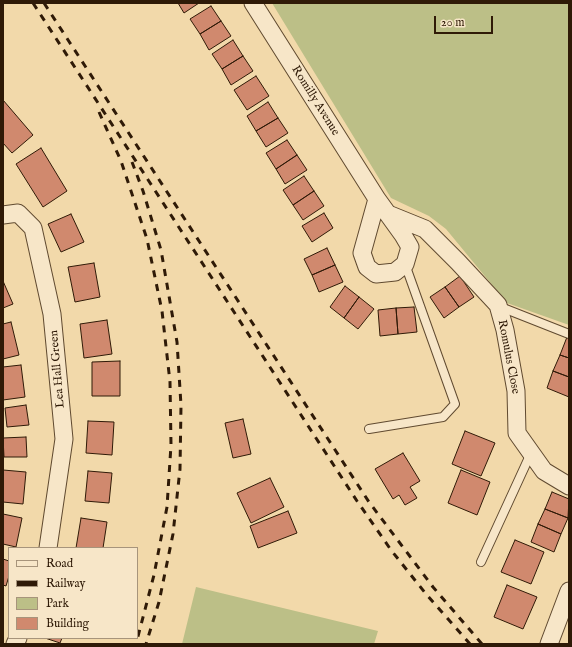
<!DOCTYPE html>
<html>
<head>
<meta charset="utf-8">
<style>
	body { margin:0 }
	#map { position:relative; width:572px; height:647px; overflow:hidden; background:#f2d9aa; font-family:"IM FELL English",serif }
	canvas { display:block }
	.frame { position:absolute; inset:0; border:4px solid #2f1a07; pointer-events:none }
	.legend { position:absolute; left:8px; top:547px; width:130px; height:92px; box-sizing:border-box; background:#f7e6c8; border:1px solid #a7947b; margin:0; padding:5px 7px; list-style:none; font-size:12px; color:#2f1a07 }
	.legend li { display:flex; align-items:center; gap:8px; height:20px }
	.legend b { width:20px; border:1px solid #a7947b }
	.scale { position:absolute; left:434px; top:16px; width:59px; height:18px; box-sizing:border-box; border:2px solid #2f1a07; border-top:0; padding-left:5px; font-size:12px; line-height:14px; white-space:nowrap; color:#2f1a07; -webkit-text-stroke:3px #f7e6c8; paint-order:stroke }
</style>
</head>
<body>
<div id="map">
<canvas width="572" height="647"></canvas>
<div class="frame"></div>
<ul class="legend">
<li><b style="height:5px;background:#f7e6c8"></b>Road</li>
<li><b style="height:5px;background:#2f1a07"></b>Railway</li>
<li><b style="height:11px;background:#bcbf87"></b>Park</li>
<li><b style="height:11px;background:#d0896e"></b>Building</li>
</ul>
<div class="scale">20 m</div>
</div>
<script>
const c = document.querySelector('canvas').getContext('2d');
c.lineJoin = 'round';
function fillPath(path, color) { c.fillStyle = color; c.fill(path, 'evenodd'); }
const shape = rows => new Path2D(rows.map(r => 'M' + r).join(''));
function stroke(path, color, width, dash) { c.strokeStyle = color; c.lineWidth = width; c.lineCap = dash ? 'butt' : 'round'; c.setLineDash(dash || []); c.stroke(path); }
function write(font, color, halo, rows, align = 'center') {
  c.font = font + ' "IM FELL English",serif'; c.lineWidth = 4; c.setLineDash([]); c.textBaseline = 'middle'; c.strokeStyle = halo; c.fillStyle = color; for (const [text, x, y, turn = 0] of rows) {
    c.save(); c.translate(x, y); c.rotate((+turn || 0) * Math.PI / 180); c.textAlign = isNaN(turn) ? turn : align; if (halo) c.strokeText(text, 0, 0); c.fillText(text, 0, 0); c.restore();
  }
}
const green = shape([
	[272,3,569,3,569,325,507,303,446,229,429,216,391,198],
	[196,587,378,631,374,644,182,644]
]);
const building = shape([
	[178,3,199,3,184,13,178,3],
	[211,6,221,21,200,34,190,19,211,6],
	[221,21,231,36,209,50,200,34,221,21],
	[233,40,243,56,222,69,212,54,233,40],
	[243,56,253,71,231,85,222,69,243,56],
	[256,76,269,96,247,110,234,90,256,76],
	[3,100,33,135,12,153,3,143,3,100],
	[268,102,278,118,256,131,247,116,268,102],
	[278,118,288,133,266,147,256,131,278,118],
	[287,140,297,155,276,169,266,153,287,140],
	[41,148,67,191,43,207,16,164,41,148],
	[297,155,307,170,285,184,276,169,297,155],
	[304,176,314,191,293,205,283,190,304,176],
	[314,191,324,206,303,220,293,205,314,191],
	[324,213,333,228,312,242,302,226,324,213],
	[71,214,84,242,61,252,48,224,71,214],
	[327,248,335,265,312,275,304,259,327,248],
	[94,263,100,297,75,302,68,267,94,263],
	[335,265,343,282,319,292,312,275,335,265],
	[460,276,474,297,459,307,445,287,460,276],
	[3,281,13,304,3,308,3,281],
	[345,286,359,297,344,318,330,307,345,286],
	[445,287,459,307,444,318,430,297,445,287],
	[359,297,374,309,358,329,344,318,359,297],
	[414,307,417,332,398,334,396,308,414,307],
	[396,308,398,334,380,336,378,310,396,308],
	[107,320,112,354,84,358,80,324,107,320],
	[11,322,19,355,3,359,3,324,11,322],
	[567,337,569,338,569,358,560,355,567,337],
	[560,355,569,358,569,377,553,371,560,355],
	[120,361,120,396,92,396,92,362,120,361],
	[21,365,25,397,3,400,3,367,21,365],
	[553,371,569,377,569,397,547,388,553,371],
	[26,405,29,425,7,427,5,408,26,405],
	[243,419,251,454,233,458,225,423,243,419],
	[88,421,114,422,112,455,86,453,88,421],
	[465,431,495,443,481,476,452,464,465,431],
	[26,437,27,457,4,457,3,438,26,437],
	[403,453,420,481,410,487,417,498,405,505,399,495,393,499,375,469,403,453],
	[3,470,26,472,23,504,3,502,3,470],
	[461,470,490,482,477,515,448,503,461,470],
	[88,471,112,473,109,503,85,501,88,471],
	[270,478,284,507,251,523,237,493,270,478],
	[552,492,569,499,568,518,545,509,552,492],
	[545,509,568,518,561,534,538,524,545,509],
	[288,511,297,533,258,548,250,526,288,511],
	[3,514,22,518,16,547,3,544,3,514],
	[81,518,107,522,103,548,76,548,81,518],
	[538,524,561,534,554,552,531,542,538,524],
	[515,540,544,552,531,584,501,572,515,540],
	[3,559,9,561,9,576,6,586,3,585,3,559],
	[507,585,537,597,523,629,494,617,507,585],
	[45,638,62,638,60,643,45,638]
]);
const service = shape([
	[498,306,569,334],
	[369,429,443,417,455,404,405,264],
	[481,562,531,453]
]);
const minor = shape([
	[253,3,377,199,403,235,410,247,405,264,395,272,376,274,367,267,362,253,377,199],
	[388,214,425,229,458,262,498,305,505,330,516,391,517,433,544,471,569,486],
	[3,215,18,213,33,228,52,314,64,439,48,548],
	[15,644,18,638],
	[549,644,569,591]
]);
const rail = shape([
	[33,3,357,501,391,550,426,594,470,644],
	[44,3,369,502,433,587,482,644],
	[99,112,121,161,147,239,162,311,170,382,171,445,167,507,154,575,136,644],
	[132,162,143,191,161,250,177,342,181,405,180,469,173,534,159,602,146,644]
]);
const streetNames = [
	["Romilly Avenue",315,101,58],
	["Romulus Close",508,357,79],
	["Lea Hall Green",58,369,-95]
];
fillPath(green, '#bcbf87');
fillPath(building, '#d0896e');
stroke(building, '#2f1a07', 1);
stroke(service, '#604a30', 10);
stroke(minor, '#604a30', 19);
stroke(service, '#f7e6c8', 8);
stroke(minor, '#f7e6c8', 17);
stroke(rail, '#2f1a07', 3, [7, 7]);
write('12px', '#2f1a07', '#f7e6c8', streetNames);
</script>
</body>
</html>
